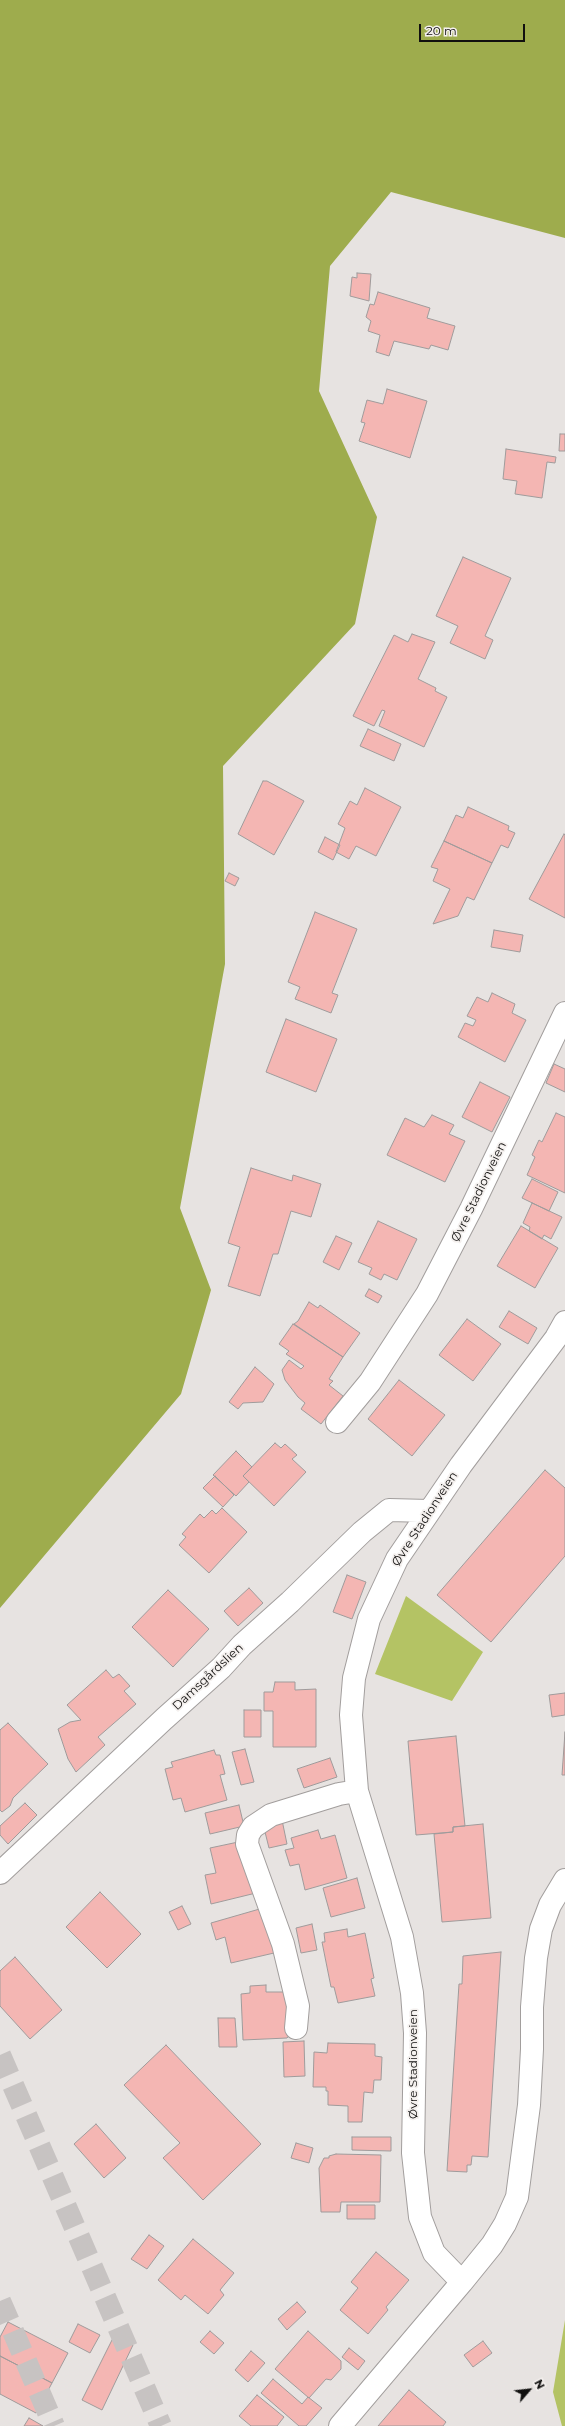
<!DOCTYPE html>
<html>
<head>
<meta charset="utf-8">
<style>
	body { margin:0 }
	#map { position:relative; width:565px; height:2426px; overflow:hidden; background:#e7e3e1; font-family:Montserrat,sans-serif }
	canvas { display:block }
	.north { position:absolute; left:509px; top:2370px; width:40px; height:40px; -webkit-text-stroke:3px #f4f0ee; paint-order:stroke; rotate:62deg; font-size:11px; font-weight:700; line-height:16px; text-align:center; color:#11100f }
	.north::after { content:''; display:block; margin:auto; width:14px; height:18px; background:#11100f; clip-path:polygon(50% 0,100% 100%,50% 72%,0 100%) }
	.scale { position:absolute; left:419px; top:24px; width:106px; height:18px; box-sizing:border-box; border:2px solid #11100f; border-top:0; padding-left:5px; font-size:12px; line-height:14px; white-space:nowrap; color:#11100f; -webkit-text-stroke:3px #f4f0ee; paint-order:stroke }
</style>
</head>
<body>
<div id="map">
<canvas width="565" height="2426"></canvas>
<div class="north">N</div>
<div class="scale">20 m</div>
</div>
<script>
const c = document.querySelector('canvas').getContext('2d');
c.lineJoin = 'round';
function fillPath(path, color) { c.fillStyle = color; c.fill(path, 'evenodd'); }
const shape = rows => new Path2D(rows.map(r => 'M' + r).join(''));
function stroke(path, color, width, dash) { c.strokeStyle = color; c.lineWidth = width; c.lineCap = dash ? 'butt' : 'round'; c.setLineDash(dash || []); c.stroke(path); }
function write(font, color, halo, rows, align = 'center') {
  c.font = font + ' Montserrat,sans-serif'; c.lineWidth = 3.5; c.setLineDash([]); c.textBaseline = 'middle'; c.strokeStyle = halo; c.fillStyle = color; for (const [text, x, y, turn = 0] of rows) {
    c.save(); c.translate(x, y); c.rotate((+turn || 0) * Math.PI / 180); c.textAlign = isNaN(turn) ? turn : align; if (halo) c.strokeText(text, 0, 0); c.fillText(text, 0, 0); c.restore();
  }
}
const green = shape([
	[406,1596,483,1652,452,1701,375,1674],
	[565,2320,565,2426,562,2426,553,2392]
]);
const forest = shape([
	[0,0,565,0,565,238,391,192,330,266,319,391,377,517,355,624,223,766,225,964,180,1208,211,1290,181,1394,0,1608]
]);
const building = shape([
	[357,273,371,274,369,301,350,296,352,277,357,278,357,273],
	[378,292,430,308,427,318,455,326,448,350,431,345,429,349,394,341,389,356,376,352,380,335,368,331,371,321,366,317,370,304,374,305,378,292],
	[387,389,427,401,410,458,359,441,365,423,361,422,367,400,383,404,387,389],
	[560,434,565,434,565,451,559,451,560,434],
	[506,449,556,457,555,463,547,462,542,498,515,494,517,481,503,479,506,449],
	[463,557,511,578,485,636,493,640,485,659,450,643,458,626,436,616,463,557],
	[412,634,435,642,418,679,436,688,435,691,447,697,424,747,379,726,385,711,382,710,374,726,353,716,394,635,408,642,412,634],
	[368,729,401,744,394,761,360,746,368,729],
	[263,781,267,781,304,801,274,855,238,834,263,781],
	[365,788,401,807,376,856,356,846,349,859,336,852,345,828,338,824,350,801,357,805,365,788],
	[468,807,509,826,508,830,515,833,508,848,501,845,492,863,444,841,456,815,463,818,468,807],
	[564,834,565,835,565,918,529,899,564,834],
	[325,837,340,845,333,860,318,852,325,837],
	[444,841,492,863,474,900,467,897,458,916,433,924,450,889,433,881,438,869,431,867,444,841],
	[229,873,239,878,235,886,225,881,229,873],
	[315,912,357,929,332,993,338,995,331,1013,295,999,300,987,288,982,315,912],
	[494,930,523,935,520,952,491,947,494,930],
	[492,993,515,1004,512,1013,526,1020,505,1062,458,1037,465,1023,473,1026,476,1020,467,1016,477,997,488,1002,492,993],
	[286,1019,337,1039,316,1092,266,1072,286,1019],
	[554,1064,565,1069,565,1092,546,1083,554,1064],
	[480,1082,510,1097,492,1132,462,1117,480,1082],
	[556,1113,565,1117,565,1193,527,1175,535,1157,532,1155,539,1140,542,1142,556,1113],
	[432,1115,454,1125,449,1134,465,1141,445,1182,387,1155,405,1118,424,1127,432,1115],
	[251,1168,292,1181,293,1175,321,1184,311,1217,291,1211,278,1254,273,1254,260,1296,228,1286,240,1247,228,1243,251,1168],
	[532,1179,558,1192,549,1211,522,1198,532,1179],
	[532,1203,562,1217,551,1239,544,1235,542,1239,529,1231,530,1227,523,1223,532,1203],
	[378,1221,417,1239,397,1280,384,1274,381,1280,369,1274,372,1268,358,1262,378,1221],
	[521,1226,558,1248,535,1288,497,1266,521,1226],
	[336,1236,352,1243,339,1270,323,1262,336,1236],
	[369,1289,382,1296,378,1303,365,1296,369,1289],
	[309,1302,318,1308,320,1305,360,1333,343,1357,294,1324,298,1321,309,1302],
	[509,1311,537,1328,528,1344,499,1327,509,1311],
	[467,1319,501,1344,473,1381,439,1355,467,1319],
	[293,1324,343,1357,329,1379,333,1381,329,1385,343,1396,321,1424,301,1409,305,1403,298,1397,285,1380,282,1370,289,1360,301,1369,304,1366,286,1354,289,1351,279,1344,293,1324],
	[255,1367,274,1384,263,1402,243,1403,238,1409,229,1402,255,1367],
	[399,1380,445,1415,412,1456,368,1419,399,1380],
	[275,1443,281,1448,285,1444,297,1455,292,1459,306,1472,274,1506,243,1476,275,1443],
	[236,1451,252,1467,243,1476,249,1482,236,1496,213,1475,236,1451],
	[545,1470,565,1488,565,1556,491,1642,437,1595,545,1470],
	[215,1476,234,1495,223,1507,203,1488,215,1476],
	[222,1508,247,1532,209,1573,179,1545,186,1537,182,1534,200,1514,204,1518,212,1510,216,1514,222,1508],
	[347,1575,366,1582,352,1619,333,1612,347,1575],
	[249,1588,263,1603,238,1626,224,1611,249,1588],
	[168,1590,209,1629,173,1667,132,1627,168,1590],
	[106,1670,113,1678,119,1674,130,1686,124,1691,136,1704,98,1737,105,1745,76,1772,68,1759,58,1729,70,1722,81,1720,67,1705,106,1670],
	[275,1682,295,1682,295,1690,316,1689,316,1747,273,1747,273,1711,264,1711,264,1692,273,1692,275,1682],
	[565,1693,565,1715,552,1717,549,1695,565,1693],
	[244,1710,261,1710,261,1737,244,1737,244,1710],
	[8,1723,48,1764,13,1798,10,1806,2,1812,0,1810,0,1730,8,1723],
	[565,1732,565,1775,562,1775,565,1732],
	[456,1736,465,1826,453,1827,453,1832,416,1835,408,1741,456,1736],
	[245,1749,254,1782,241,1785,232,1752,245,1749],
	[214,1750,216,1755,220,1755,225,1774,220,1775,227,1800,185,1812,181,1798,173,1800,165,1769,173,1767,171,1762,214,1750],
	[330,1758,337,1777,304,1788,297,1769,330,1758],
	[25,1803,37,1815,8,1844,0,1835,0,1826,25,1803],
	[239,1805,244,1826,210,1834,205,1813,239,1805],
	[282,1820,287,1844,269,1848,263,1824,282,1820],
	[483,1824,491,1918,442,1922,434,1834,453,1832,453,1827,483,1824],
	[318,1830,321,1839,335,1835,347,1878,305,1890,299,1864,290,1866,285,1850,294,1848,291,1838,318,1830],
	[243,1841,256,1893,211,1904,205,1875,216,1873,210,1848,243,1841],
	[357,1878,365,1908,331,1917,323,1888,357,1878],
	[100,1892,141,1934,107,1968,66,1927,100,1892],
	[182,1906,191,1924,178,1930,169,1912,182,1906],
	[263,1908,274,1953,231,1963,225,1937,216,1940,211,1923,263,1908],
	[312,1924,317,1950,301,1953,296,1928,312,1924],
	[347,1929,348,1937,365,1933,374,1978,371,1979,375,1996,338,2003,334,1987,331,1987,322,1942,325,1942,324,1933,347,1929],
	[501,1952,488,2157,472,2156,471,2165,467,2165,467,2172,447,2171,459,1984,462,1984,463,1956,501,1952],
	[15,1957,62,2010,30,2039,0,2006,0,1971,15,1957],
	[266,1985,266,1992,285,1992,292,2032,287,2038,243,2040,241,1994,250,1993,250,1986,266,1985],
	[218,2018,235,2018,237,2047,219,2047,218,2018],
	[304,2041,305,2076,284,2077,283,2042,304,2041],
	[328,2043,375,2044,375,2056,382,2057,381,2080,374,2080,373,2093,364,2092,362,2122,348,2122,348,2106,328,2105,328,2091,326,2091,326,2087,313,2087,314,2052,327,2053,328,2043],
	[166,2045,261,2144,203,2200,163,2158,180,2143,124,2085,166,2045],
	[96,2124,126,2158,104,2178,74,2144,96,2124],
	[352,2137,391,2137,391,2151,352,2150,352,2137],
	[296,2143,313,2148,309,2163,291,2158,296,2143],
	[336,2154,381,2155,380,2202,341,2202,340,2212,321,2212,319,2168,324,2158,329,2158,329,2156,336,2154],
	[347,2205,375,2205,375,2219,347,2219,347,2205],
	[149,2235,164,2246,147,2269,131,2259,149,2235],
	[193,2239,234,2273,220,2290,224,2295,208,2314,185,2295,181,2300,158,2280,193,2239],
	[376,2252,409,2280,386,2307,388,2310,368,2334,340,2310,358,2288,351,2282,376,2252],
	[297,2302,306,2312,287,2330,278,2319,297,2302],
	[8,2322,68,2353,52,2383,0,2356,0,2337,8,2322],
	[78,2324,100,2335,90,2353,69,2342,78,2324],
	[210,2331,224,2343,214,2354,200,2342,210,2331],
	[308,2331,341,2361,341,2369,331,2380,326,2379,309,2398,275,2369,308,2331],
	[114,2336,133,2345,102,2410,82,2400,114,2336],
	[483,2341,492,2353,473,2367,464,2355,483,2341],
	[349,2348,365,2361,358,2370,342,2357,349,2348],
	[251,2351,265,2363,248,2382,235,2370,251,2351],
	[0,2356,52,2383,36,2413,0,2394,0,2356],
	[273,2379,302,2404,308,2397,322,2408,306,2426,299,2426,261,2393,273,2379],
	[409,2390,446,2422,443,2426,378,2426,409,2390],
	[257,2395,284,2417,277,2426,251,2426,239,2416,257,2395],
	[29,2418,43,2426,24,2426,29,2418]
]);
const motorwayTunnel = shape([
	[0,2055,161,2426],
	[0,2301,54,2426]
]);
const minor = shape([
	[337,1422,370,1382,427,1294,471,1209,565,1013],
	[0,1873,164,1719,221,1668,242,1645,290,1602,362,1532,389,1510,429,1511],
	[296,2028,298,2006,283,1944,247,1844,248,1835,253,1827,271,1815,339,1794,357,1791],
	[462,2282,492,2245,505,2224,517,2197,529,2105,532,2049,532,2007,536,1958,541,1929,550,1905,565,1880],
	[340,2426,462,2282,434,2253,420,2217,413,2153,415,2033,412,1993,402,1937,357,1791,351,1715,354,1678,369,1619,397,1559,461,1465,556,1338,565,1322]
]);
const streetNames = [
	["Øvre Stadionveien",479,1192,-64],
	["Øvre Stadionveien",425,1519,-57],
	["Damsgårdslien",208,1677,-43],
	["Øvre Stadionveien",413,2064,-90]
];
fillPath(green, '#b4c364');
fillPath(forest, '#9eac4d');
fillPath(building, '#f4b6b3');
stroke(building, '#9f9b9b', 1);
stroke(motorwayTunnel, '#c7c3c2', 22, [22, 11]);
stroke(minor, '#a29e9d', 24);
stroke(minor, '#fff', 22);
write('12px', '#11100f', '#f4f0ee', streetNames);
</script>
</body>
</html>
